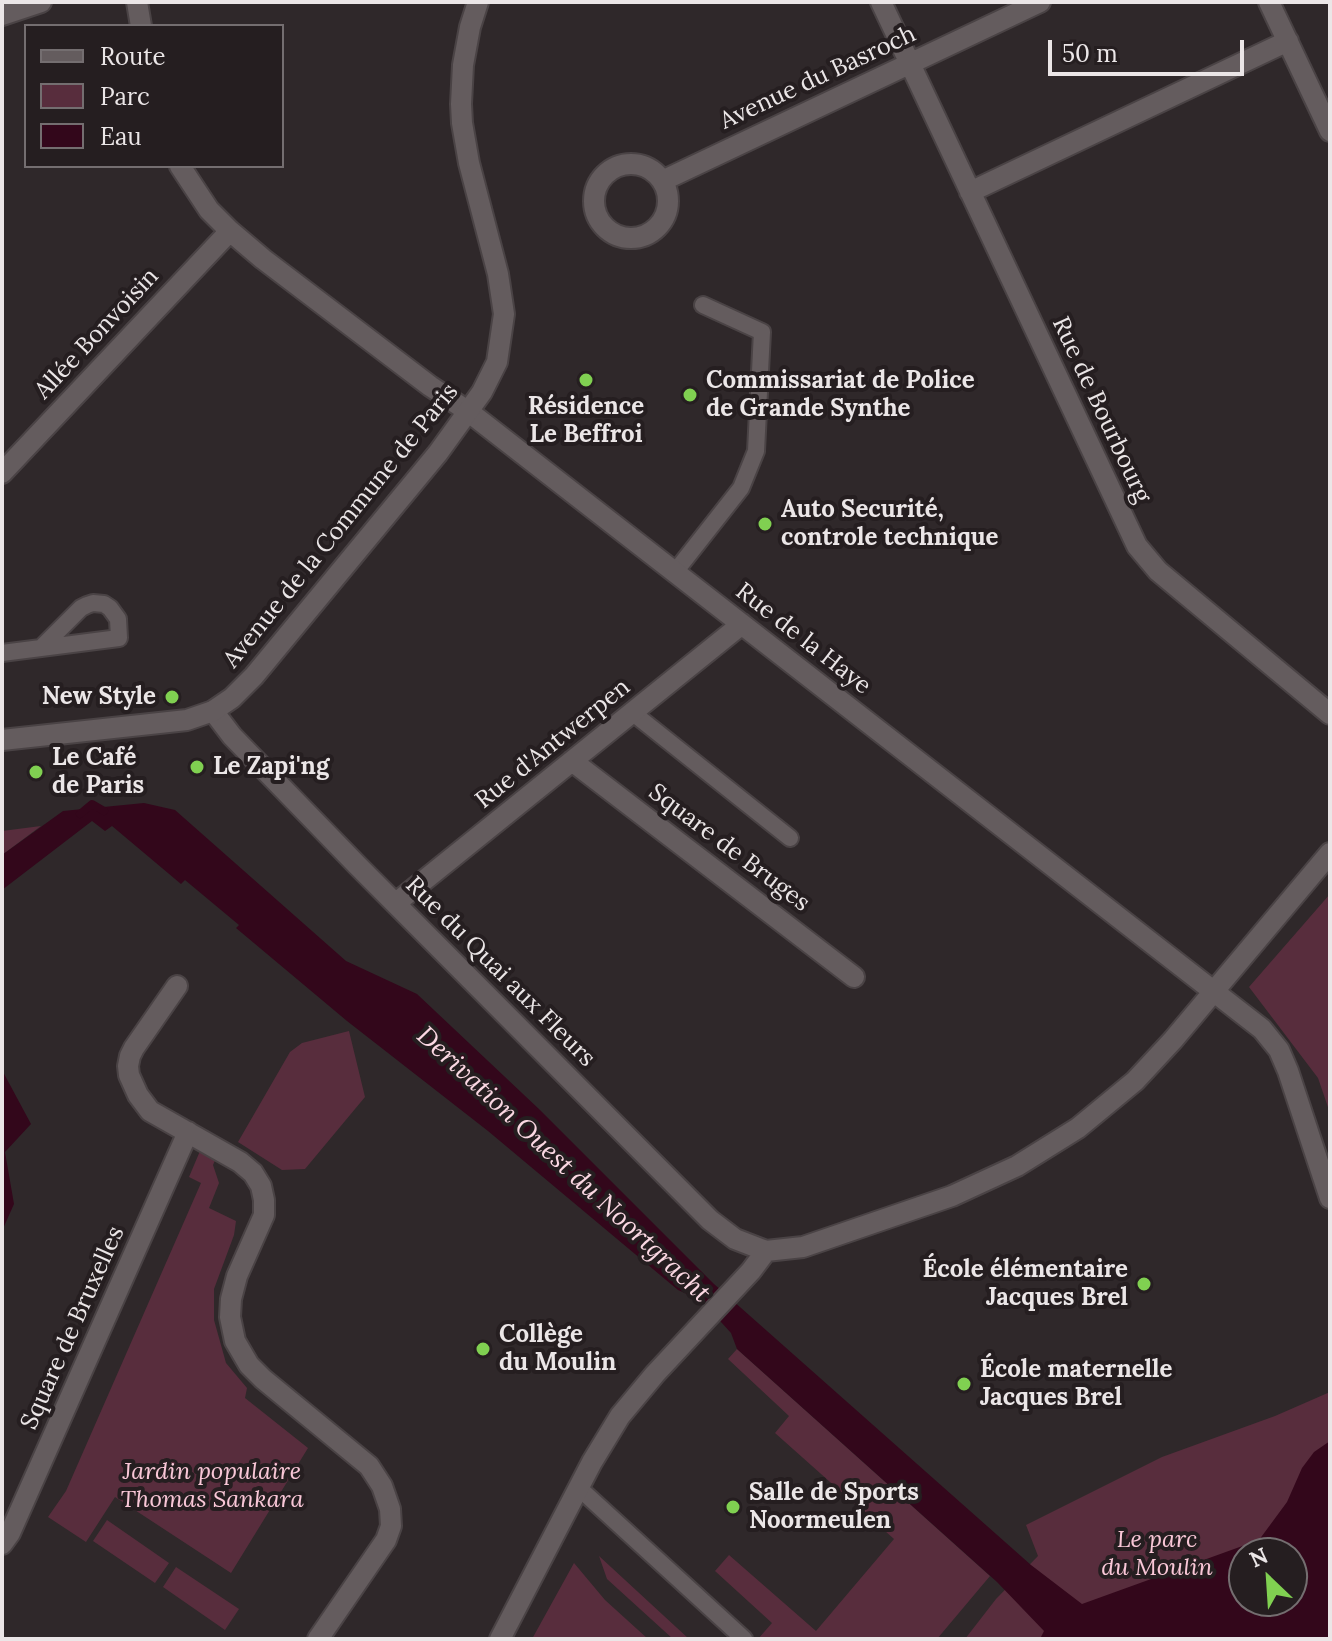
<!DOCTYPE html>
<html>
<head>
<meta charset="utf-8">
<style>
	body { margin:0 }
	#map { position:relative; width:1332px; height:1641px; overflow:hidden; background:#2f282a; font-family:Lora,serif }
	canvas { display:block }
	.frame { position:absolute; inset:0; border:4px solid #ebe6e7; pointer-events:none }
	.legend { position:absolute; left:24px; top:24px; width:260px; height:144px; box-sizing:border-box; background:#251e20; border:2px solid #746e70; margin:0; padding:10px 14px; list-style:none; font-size:24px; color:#ebe6e7 }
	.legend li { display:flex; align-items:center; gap:16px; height:40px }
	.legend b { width:40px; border:2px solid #746e70 }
	.north { position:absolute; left:1228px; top:1537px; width:80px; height:80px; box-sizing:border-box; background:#251e20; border:2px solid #746e70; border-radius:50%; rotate:335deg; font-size:22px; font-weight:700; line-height:32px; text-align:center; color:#ebe6e7 }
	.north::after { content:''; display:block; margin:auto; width:28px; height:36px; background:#80d051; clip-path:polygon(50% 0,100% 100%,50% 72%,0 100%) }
	.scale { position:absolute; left:1048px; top:40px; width:196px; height:36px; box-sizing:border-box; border:4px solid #ebe6e7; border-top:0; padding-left:10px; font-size:24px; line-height:28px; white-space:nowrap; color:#ebe6e7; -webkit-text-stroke:6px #251e20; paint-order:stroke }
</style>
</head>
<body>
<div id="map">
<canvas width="1332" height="1641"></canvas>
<div class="frame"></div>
<ul class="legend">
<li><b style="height:10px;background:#645c5e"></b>Route</li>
<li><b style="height:22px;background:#582d3d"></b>Parc</li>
<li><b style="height:22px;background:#33071b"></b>Eau</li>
</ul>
<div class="north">N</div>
<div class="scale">50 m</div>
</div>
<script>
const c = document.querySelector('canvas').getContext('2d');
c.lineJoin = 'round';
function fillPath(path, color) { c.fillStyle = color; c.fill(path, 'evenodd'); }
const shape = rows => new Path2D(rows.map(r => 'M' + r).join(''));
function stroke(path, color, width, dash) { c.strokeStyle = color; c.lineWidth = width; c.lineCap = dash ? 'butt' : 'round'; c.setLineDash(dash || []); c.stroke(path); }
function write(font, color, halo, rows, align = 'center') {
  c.font = font + ' Lora,serif'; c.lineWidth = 8; c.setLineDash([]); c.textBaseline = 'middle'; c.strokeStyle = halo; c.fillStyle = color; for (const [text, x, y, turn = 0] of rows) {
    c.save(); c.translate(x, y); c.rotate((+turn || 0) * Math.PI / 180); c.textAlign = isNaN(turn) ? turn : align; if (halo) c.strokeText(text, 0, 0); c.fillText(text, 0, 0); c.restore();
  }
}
const green = shape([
	[41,826,2,855,2,831],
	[1330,894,1330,1113,1318,1078,1249,987],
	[349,1031,365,1097,305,1169,282,1170,238,1142,290,1052,302,1043],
	[200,1151,216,1158,213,1165,219,1183,209,1208,236,1221,234,1235,214,1289,214,1320,226,1363,247,1388,245,1398,308,1448,231,1573,115,1497,86,1542,48,1517,66,1491,201,1183,189,1177],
	[737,1349,990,1576,937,1639,758,1639,772,1623,715,1571,729,1555,816,1631,894,1539,775,1433,789,1416,728,1359],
	[1330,1392,1330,1639,965,1639,996,1599,1038,1556,1026,1525,1162,1457,1275,1416],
	[1244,1553,1292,1553,1292,1601,1244,1601],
	[107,1520,169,1563,155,1583,93,1541],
	[599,1556,689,1639,673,1639,607,1579],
	[574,1563,605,1600,648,1639,532,1639],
	[176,1567,239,1609,225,1630,163,1587]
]);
const water = shape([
	[144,803,175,810,346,961,417,994,540,1110,714,1284,1031,1565,1082,1604,1259,1540,1287,1502,1302,1468,1314,1452,1330,1441,1330,1639,1040,1639,1044,1631,997,1582,737,1349,731,1333,701,1300,678,1290,488,1131,347,1021,236,928,239,925,185,880,181,884,112,826,105,831,92,821,2,890,2,855,63,811],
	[1244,1553,1292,1553,1292,1601,1244,1601],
	[2,1070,31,1124,5,1152,14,1204,2,1231]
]);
const stream = shape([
	[80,814,92,804,104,811]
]);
const service = shape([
	[675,572,741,488,756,451,762,332,703,305],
	[2,653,119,638,118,619,110,608,104,604,93,603,87,605,81,608,41,648],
	[633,713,790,838],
	[579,1488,744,1639]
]);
const minor = shape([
	[137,2,141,26],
	[881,2,1137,546,1158,571,1330,714],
	[1269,2,1330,131],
	[2,15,41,2],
	'594 201a37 37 0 1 1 74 0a37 37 0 1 1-74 0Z',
	[180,166,209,210,230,231,263,259,430,386,469,412,1262,1029,1279,1050,1288,1071,1330,1198],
	[662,181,1040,2],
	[970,192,1288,41],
	[2,473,230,231],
	[213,711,232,736,357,865,710,1220,735,1239,766,1251],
	[572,761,854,977],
	[396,903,742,624],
	[177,986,134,1048,130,1056,128,1066,129,1075,138,1095,150,1111,240,1162,253,1173,261,1186,264,1200,264,1215,237,1276,231,1299,230,1317,235,1341,249,1365,263,1379,369,1466,382,1486,390,1509,391,1526,386,1540,318,1639],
	[2,1544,10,1533,188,1132],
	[500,1639,592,1462,620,1416,655,1374,751,1271,766,1251,803,1247,952,1196,1017,1166,1078,1128,1135,1081,1173,1040,1330,853]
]);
const tertiary = shape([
	[2,740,187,720,213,711,232,698,254,676,438,453,482,392,497,362,504,314,498,274,469,163,462,123,461,104,463,65,470,27,478,2]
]);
const markers = [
	[586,380,8,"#80d051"],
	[690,395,8,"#80d051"],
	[765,524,8,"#80d051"],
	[172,697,8,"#80d051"],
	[197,767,8,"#80d051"],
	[36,772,8,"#80d051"],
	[1144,1284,8,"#80d051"],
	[483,1349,8,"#80d051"],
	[964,1384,8,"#80d051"],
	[733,1507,8,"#80d051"]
];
const streetNames = [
	["Avenue du Basroch",818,78,-25],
	["Allée Bonvoisin",97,334,-47],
	["Rue de Bourbourg",1101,410,65],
	["Avenue de la Commune de Paris",341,526,-51],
	["Rue de la Haye",803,639,38],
	["Rue d'Antwerpen",553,744,-39],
	["Square de Bruges",729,848,37],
	["Rue du Quai aux Fleurs",500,972,45],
	["Square de Bruxelles",73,1328,-66]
];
const poiNames = [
	["Commissariat de Police",706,381],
	["de Grande Synthe",706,409],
	["Résidence",586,407,"center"],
	["Le Beffroi",586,435,"center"],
	["Auto Securité,",781,510],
	["controle technique",781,538],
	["New Style",156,697,"right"],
	["Le Café",52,758],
	["de Paris",52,786],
	["Le Zapi'ng",213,767],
	["École élémentaire",1128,1270,"right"],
	["Jacques Brel",1128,1298,"right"],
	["Collège",499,1335],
	["du Moulin",499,1363],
	["École maternelle",980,1370],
	["Jacques Brel",980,1398],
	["Salle de Sports",749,1493],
	["Noormeulen",749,1521]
];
const parkNames = [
	["Jardin populaire",212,1472],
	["Thomas Sankara",212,1500],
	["Le parc",1157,1540],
	["du Moulin",1157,1568]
];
const waterNames = [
	["Derivation Ouest du Noortgracht",563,1165,43]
];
fillPath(green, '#582d3d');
fillPath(water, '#33071b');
stroke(stream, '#33071b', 8);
stroke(service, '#4a4345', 20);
stroke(minor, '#4a4345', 24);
stroke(tertiary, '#4a4345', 24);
stroke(service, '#645c5e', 16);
stroke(minor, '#645c5e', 20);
stroke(tertiary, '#645c5e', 20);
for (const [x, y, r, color] of markers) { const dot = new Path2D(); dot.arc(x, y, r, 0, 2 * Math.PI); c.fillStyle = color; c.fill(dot); stroke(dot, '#251e20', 3); }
write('24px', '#ebe6e7', '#251e20', streetNames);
write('bold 24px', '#ebe6e7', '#251e20', poiNames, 'left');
write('italic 24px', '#f9c7d7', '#251e20', parkNames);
write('italic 26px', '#fbd8e3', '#251e20', waterNames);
</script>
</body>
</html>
